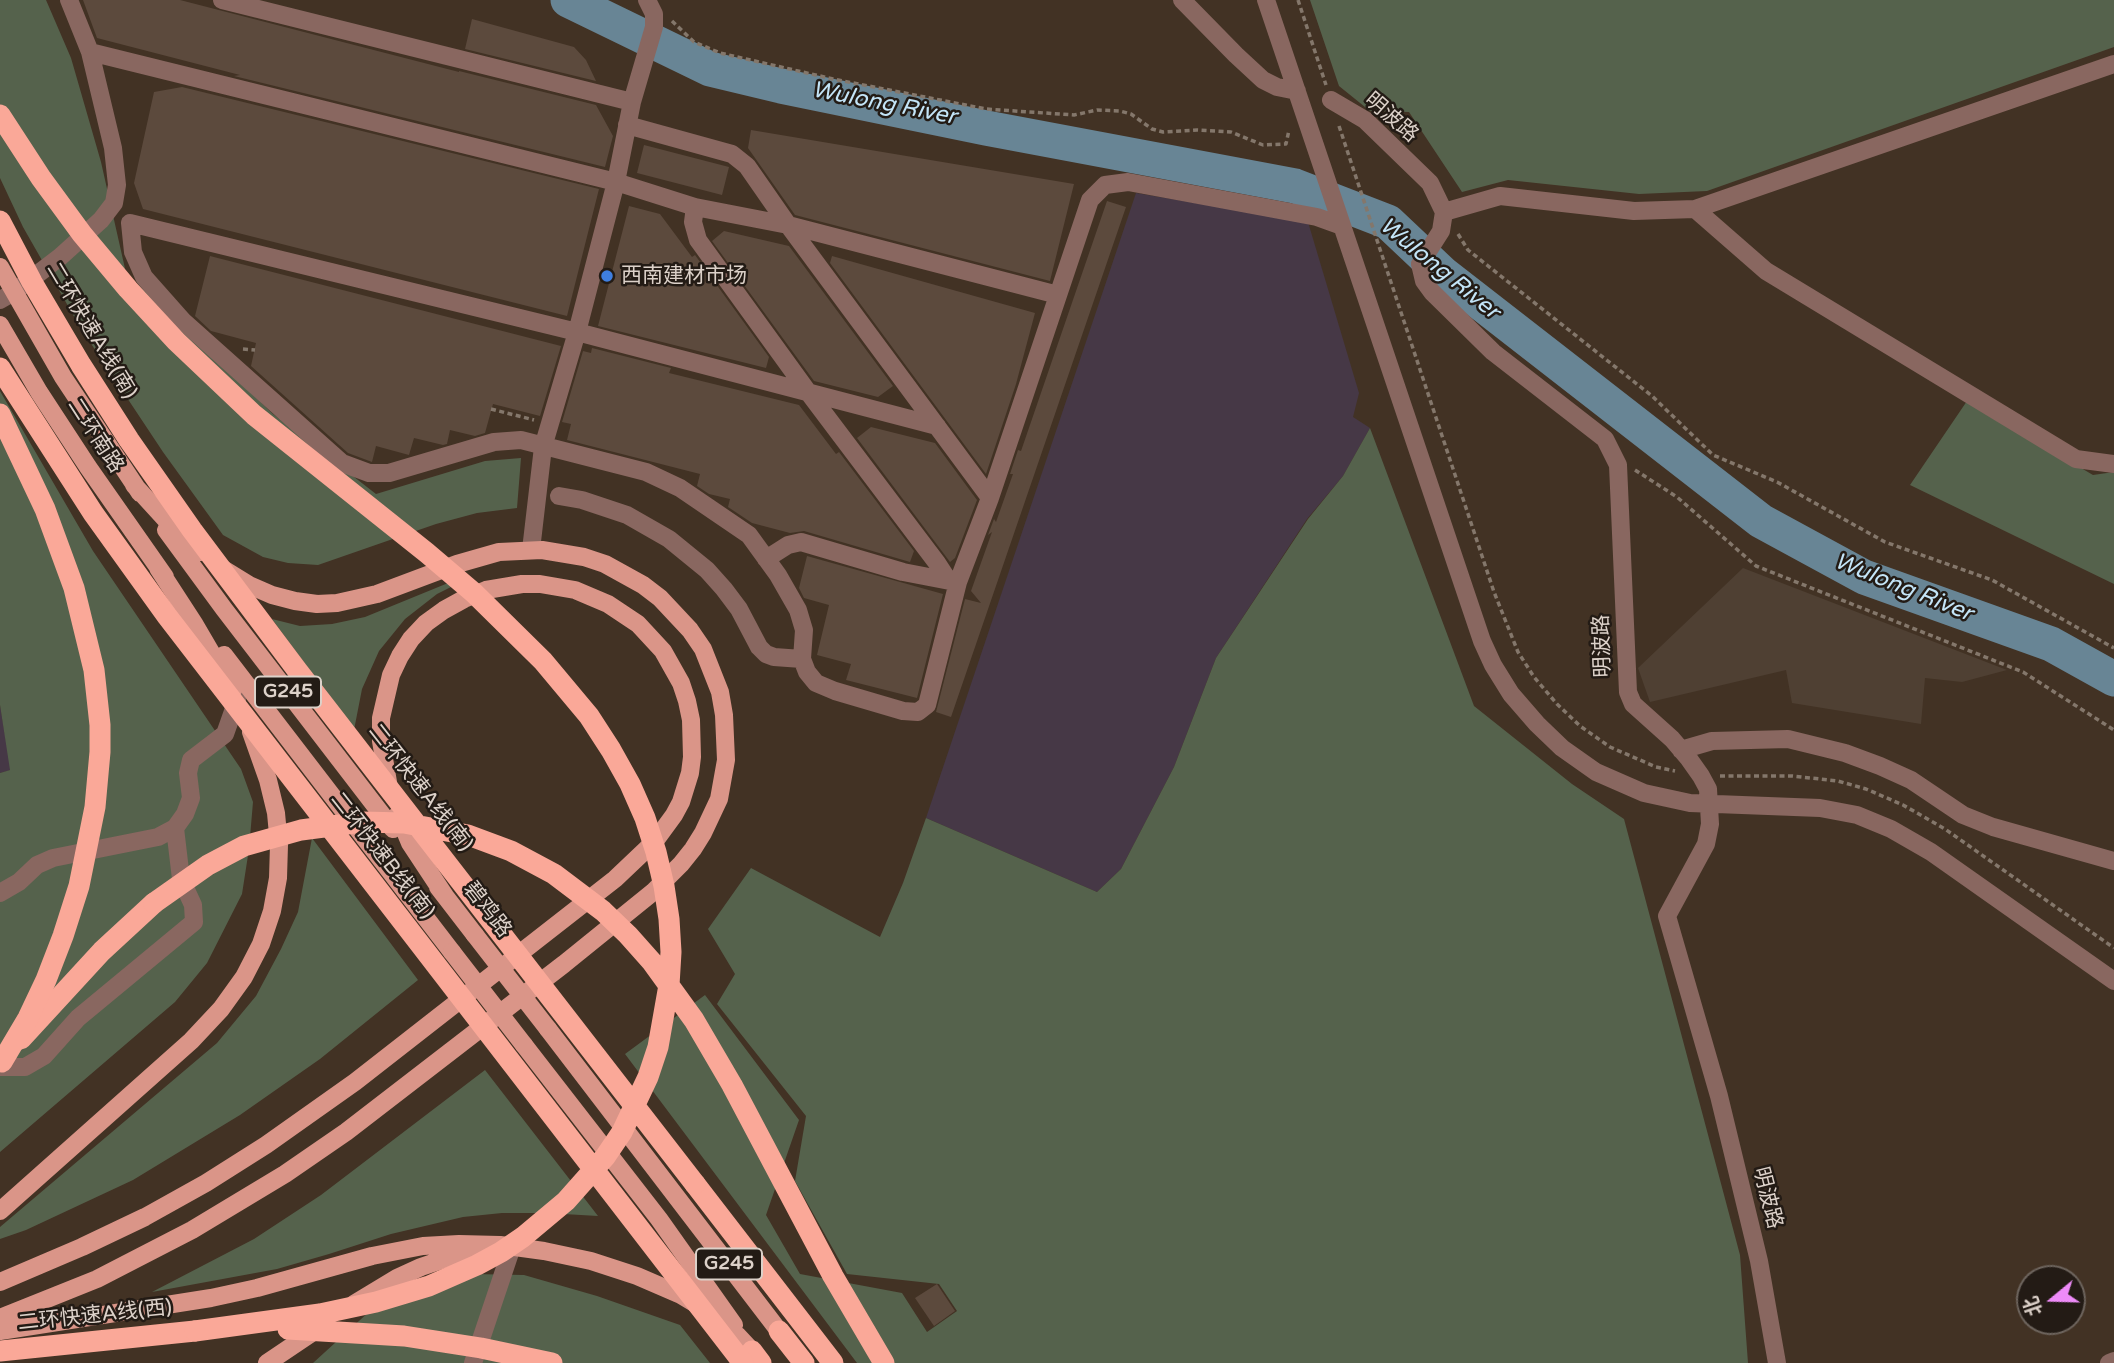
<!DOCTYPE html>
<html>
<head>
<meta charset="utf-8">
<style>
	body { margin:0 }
	#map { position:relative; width:2114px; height:1363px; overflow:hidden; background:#423224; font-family:"Varela Round","Noto Sans SC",sans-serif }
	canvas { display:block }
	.north { position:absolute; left:2016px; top:1265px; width:70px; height:70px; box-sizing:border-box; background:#231b15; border:2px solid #6d645d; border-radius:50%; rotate:251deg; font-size:19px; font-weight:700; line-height:28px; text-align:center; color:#dcd1c9 }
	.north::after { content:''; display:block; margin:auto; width:24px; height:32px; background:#ee8bf8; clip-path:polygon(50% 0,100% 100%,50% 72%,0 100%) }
</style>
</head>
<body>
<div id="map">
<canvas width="2114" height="1363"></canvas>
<div class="north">北</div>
</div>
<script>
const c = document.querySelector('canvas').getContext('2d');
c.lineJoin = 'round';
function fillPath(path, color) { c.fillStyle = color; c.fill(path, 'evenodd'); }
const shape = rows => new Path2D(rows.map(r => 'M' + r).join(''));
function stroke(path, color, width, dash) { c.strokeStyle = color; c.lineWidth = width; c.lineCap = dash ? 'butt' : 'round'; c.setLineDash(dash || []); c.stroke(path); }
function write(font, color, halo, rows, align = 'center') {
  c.font = font + ' "Varela Round","Noto Sans SC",sans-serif'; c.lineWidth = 5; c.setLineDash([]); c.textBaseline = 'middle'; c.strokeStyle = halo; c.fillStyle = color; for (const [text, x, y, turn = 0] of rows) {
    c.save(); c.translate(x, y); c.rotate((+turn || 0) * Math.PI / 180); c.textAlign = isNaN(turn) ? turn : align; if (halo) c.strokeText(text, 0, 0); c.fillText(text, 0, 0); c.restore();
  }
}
const commercial = shape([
	[1136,193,1308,222,1359,393,1353,417,1370,428,1343,476,1307,519,1216,658,1174,767,1121,869,1097,892,926,818],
	[0,705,11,770,0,773]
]);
const industrial = shape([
	[1743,568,2007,670,1962,682,1925,678,1921,724,1792,703,1786,670,1650,702,1638,668]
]);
const green = shape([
	[0,0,46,0,71,58,101,162,126,273,273,414,376,494,485,461,521,458,517,508,477,513,436,524,318,565,288,563,263,557,223,535,163,452,80,327,23,227,0,178],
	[1310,0,2114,0,2114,47,1707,191,1639,194,1508,180,1462,192,1409,112,1370,111,1339,86],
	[0,391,93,551,241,769,253,802,249,849,242,894,207,963,175,1002,0,1152,0,773,10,770,0,705],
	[1967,401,2093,475,2114,472,2114,584,1910,485],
	[1370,428,1474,706,1572,784,1624,819,1740,1255,1748,1363,857,1363,625,1054,705,995,799,1120,766,1215,800,1274,902,1293,927,1332,957,1311,939,1284,847,1274,795,1181,806,1116,717,1004,735,974,708,929,751,868,880,937,903,883,926,818,1097,892,1121,869,1174,767,1216,658,1308,519,1343,476],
	[453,581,455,585,437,594,405,619,379,651,362,689,354,730,272,619,300,626,332,624,365,617],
	[312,838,418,980,320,1059,240,1115,133,1180,26,1230,0,1239,0,1227,217,1043,256,996,281,949,298,912],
	[485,1070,598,1216,546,1213,502,1213,463,1217,391,1234,329,1254,277,1269,152,1292,254,1239,321,1195],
	[472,1274,524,1275,597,1296,680,1325,710,1363,313,1363,371,1310]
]);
const river = shape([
	[568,0,710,69,781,86,986,128,1295,186,1388,222,1442,273,1761,521,1864,577,2051,644,2114,679]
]);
const building = shape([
	[83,0,180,0,459,72,459,71,596,105,613,136,605,167,234,76,240,75,97,38],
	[472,19,574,47,586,60,596,81,465,49],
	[182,87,599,189,567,316,143,209,134,183,154,92],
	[751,130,1074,184,1050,281,795,215,748,148],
	[644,145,729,167,722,195,637,173],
	[1107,201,1126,207,951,717,936,712,965,599,981,603,971,591,992,532,988,535,994,519,996,522,1013,474,1010,474,1018,450,1021,451],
	[629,206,660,214,692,257,695,255,769,357,766,368,598,326],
	[724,231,789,246,893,386,878,397,814,381,712,241],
	[210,256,561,346,540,416,493,404,485,433,475,436,450,430,447,444,443,445,414,438,409,455,376,446,372,462,348,453,251,366,256,343,211,331,195,316],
	[832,256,1035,313,1016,384,986,474,830,263],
	[592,348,671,368,669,373,799,405,836,454,839,452,914,551,910,562,804,531,790,533,752,523,728,507,730,499,709,494,697,486,700,474,567,440,571,424,562,422,583,351,591,353],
	[871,427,935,443,977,500,955,558,950,562,857,438],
	[807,556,943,594,917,698,846,680,851,664,817,655,829,605,804,598,799,588],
	[937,1284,955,1311,934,1326,915,1298]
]);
const path = shape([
	[1298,0,1326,85],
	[672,21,694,42,720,53,833,79,986,109,1074,115,1097,110,1120,111,1131,114,1152,129,1163,132,1197,130,1231,132,1263,145,1286,144,1289,130],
	[1339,126,1494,592,1518,652,1534,677,1557,704,1580,726,1610,747,1656,767,1675,771],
	[1458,234,1468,250,1652,396,1713,455,1777,482,1885,542,1992,580,2114,648],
	[243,349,255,350],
	[491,409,534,420],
	[1635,470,1677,497,1756,566,2023,672,2114,730],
	[1720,776,1792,776,1838,781,1866,789,1903,805,1945,829,2114,948]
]);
const minor = shape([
	[222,0,632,102],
	[1182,0,1236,55,1263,80,1277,87,1297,91],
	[1266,0,1482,641,1493,665,1511,694,1537,724,1562,748,1596,772,1644,793,1690,803,1820,808,1857,815,1891,829,1931,852,2114,981],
	[90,52,616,182,695,207,788,225,1058,295],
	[1331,100,1365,120,1430,183,1444,212,1441,231,1420,264,1424,281,1432,292,1493,352,1605,439,1618,465,1628,692,1633,704,1672,739,1689,759,1701,776,1708,789,1710,824,1706,844,1667,916,1719,1096,1759,1261,1777,1363],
	[627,125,732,154,747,166,788,225,990,498],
	[695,207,693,222,698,240,808,392,937,563,948,580],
	[1695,209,1766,271,2076,459,2114,464],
	[1444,212,1500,196,1634,211,1695,209,2114,64],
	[0,300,14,292,60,257,101,220,114,203,117,185,113,148,90,52,69,0],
	[937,426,577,332,130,223,133,252,144,277,183,321,342,463,369,473,389,473,494,442,521,440,646,472,680,488,749,535,778,575,798,610,804,630,802,659,807,672,816,683,835,691,903,711,918,712,927,705,958,582,990,498,1090,200,1105,185,1128,182,1317,217,1342,226],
	[559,496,582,500,627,515,669,539,707,570,724,589,739,609,759,647,766,654,774,657,802,659],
	[531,550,543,447,577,332,616,182,632,102,654,27,654,14,647,0],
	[766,559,788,545,801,542,903,572,955,582],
	[1681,750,1712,741,1788,739,1845,753,1880,766,1911,780,1963,815,1993,827,2114,861],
	[0,893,19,882,37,865,53,858,158,837,175,828,185,814,191,798,188,773,191,760,225,734,237,700],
	[0,1067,25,1067,44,1056,78,1018,194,922,193,905,181,879,175,828],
	[473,1363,512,1247],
	[2109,1363,2114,1361]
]);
const major = shape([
	[0,267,63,377,140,493],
	[0,325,39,392,88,467,165,577],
	[134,485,166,520,201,552],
	[166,530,224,609,393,829],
	[158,568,195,625,233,690],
	[224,655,452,952],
	[398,814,410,843,445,896],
	[438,887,475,935],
	[548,1029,779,1331],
	[524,1045,659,1219,734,1325],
	[0,1211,191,1041,221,1009,244,977,261,944,272,911,278,878,279,845,276,813,268,780,251,732],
	[0,1282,82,1247,145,1217,206,1183,266,1145,355,1082,615,879,655,841,674,815,681,802,690,773,692,757,691,720,687,701,681,683,663,651,638,624,608,604,575,590,540,584,522,584,486,590,464,599,444,610,426,623,411,639,400,656,391,675,381,718,381,741,389,788],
	[354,1304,397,1278,421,1267,471,1250],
	[0,1318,97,1279,192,1230,285,1174,346,1132,564,964,653,892,681,864,693,849,703,833,719,799,726,760,724,715,720,692,703,649,690,630,660,598,643,585,605,564,584,557,542,550,499,552,457,564,377,594,337,603,317,604,295,601,272,595,249,585,223,569],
	[0,1331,211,1298,257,1288,372,1256,423,1246,459,1244,500,1245,544,1251,591,1261,637,1276,681,1295,701,1307,737,1335,752,1351],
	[267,1363,319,1328]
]);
const highway = shape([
	[21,1039,102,951,154,903],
	[695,1184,833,1363],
	[779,1331,804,1363],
	[0,1351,195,1331],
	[752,1351,761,1363]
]);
const majorBridge = shape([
	[475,935,548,1029],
	[452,952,524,1045]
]);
const highwayBridge = shape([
	[0,115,41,178,82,234,128,289,176,341,254,415,427,553,474,593,543,661,589,716,611,750,630,784,645,818,656,852,664,886,669,919,671,952,669,985,658,1047,648,1077,622,1132,605,1157,566,1201,523,1237,501,1252,477,1265,429,1286,376,1302,320,1314,195,1331],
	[0,221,32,282,81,365,129,440,192,530,297,670,695,1184],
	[0,368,93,513,167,616,743,1363],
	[0,414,45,509,74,588,94,670,100,725,100,752,95,807,79,886,63,936,46,980,28,1018,2,1062],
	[154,903,208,865,244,846,301,830,362,822,404,823,468,835,511,851,554,874,603,911,628,935,652,962,694,1020,732,1085,833,1276,884,1363],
	[288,1329,404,1336,481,1348,552,1363]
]);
const markers = [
	[607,276,7,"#3f7fe0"]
];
const shields = [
	[288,692,66],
	[729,1264,66]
];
const shieldNames = [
	["G245",288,692],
	["G245",729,1264]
];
const streetNames = [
	["明波路",1391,118,41],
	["二环快速A线(南)",91,331,59],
	["二环南路",95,436,57],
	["明波路",1603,646,-92],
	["二环快速A线(南)",420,788,52],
	["二环快速B线(南)",382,856,52],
	["碧鸡路",487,910,52],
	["明波路",1767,1198,76],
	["二环快速A线(西)",95,1316,-6]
];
const poiNames = [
	["西南建材市场",621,276]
];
const waterNames = [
	["Wulong River",884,104,11],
	["Wulong River",1439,269,39],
	["Wulong River",1903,588,22]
];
fillPath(commercial, '#463846');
fillPath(industrial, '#4f4033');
fillPath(green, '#55624c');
stroke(river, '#688595', 35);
fillPath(building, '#5c4a3d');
stroke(path, '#84776b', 3.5, [5, 3.5]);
stroke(minor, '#896760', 18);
stroke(major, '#da9588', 18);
stroke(highway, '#faa898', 21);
stroke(majorBridge, '#da9588', 18);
stroke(highwayBridge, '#faa898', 21);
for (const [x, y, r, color] of markers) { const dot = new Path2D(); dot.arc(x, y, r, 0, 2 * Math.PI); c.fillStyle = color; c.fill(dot); stroke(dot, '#231b15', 2.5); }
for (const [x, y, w] of shields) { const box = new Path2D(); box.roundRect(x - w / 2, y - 15.5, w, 31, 5); c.fillStyle = '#231b15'; c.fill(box); stroke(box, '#dcd1c9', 2); }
write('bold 19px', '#dcd1c9', null, shieldNames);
write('21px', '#dcd1c9', '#231b15', streetNames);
write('21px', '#dcd1c9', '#231b15', poiNames, 'left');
write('italic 23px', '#c4e5f8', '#231b15', waterNames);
</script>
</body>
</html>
